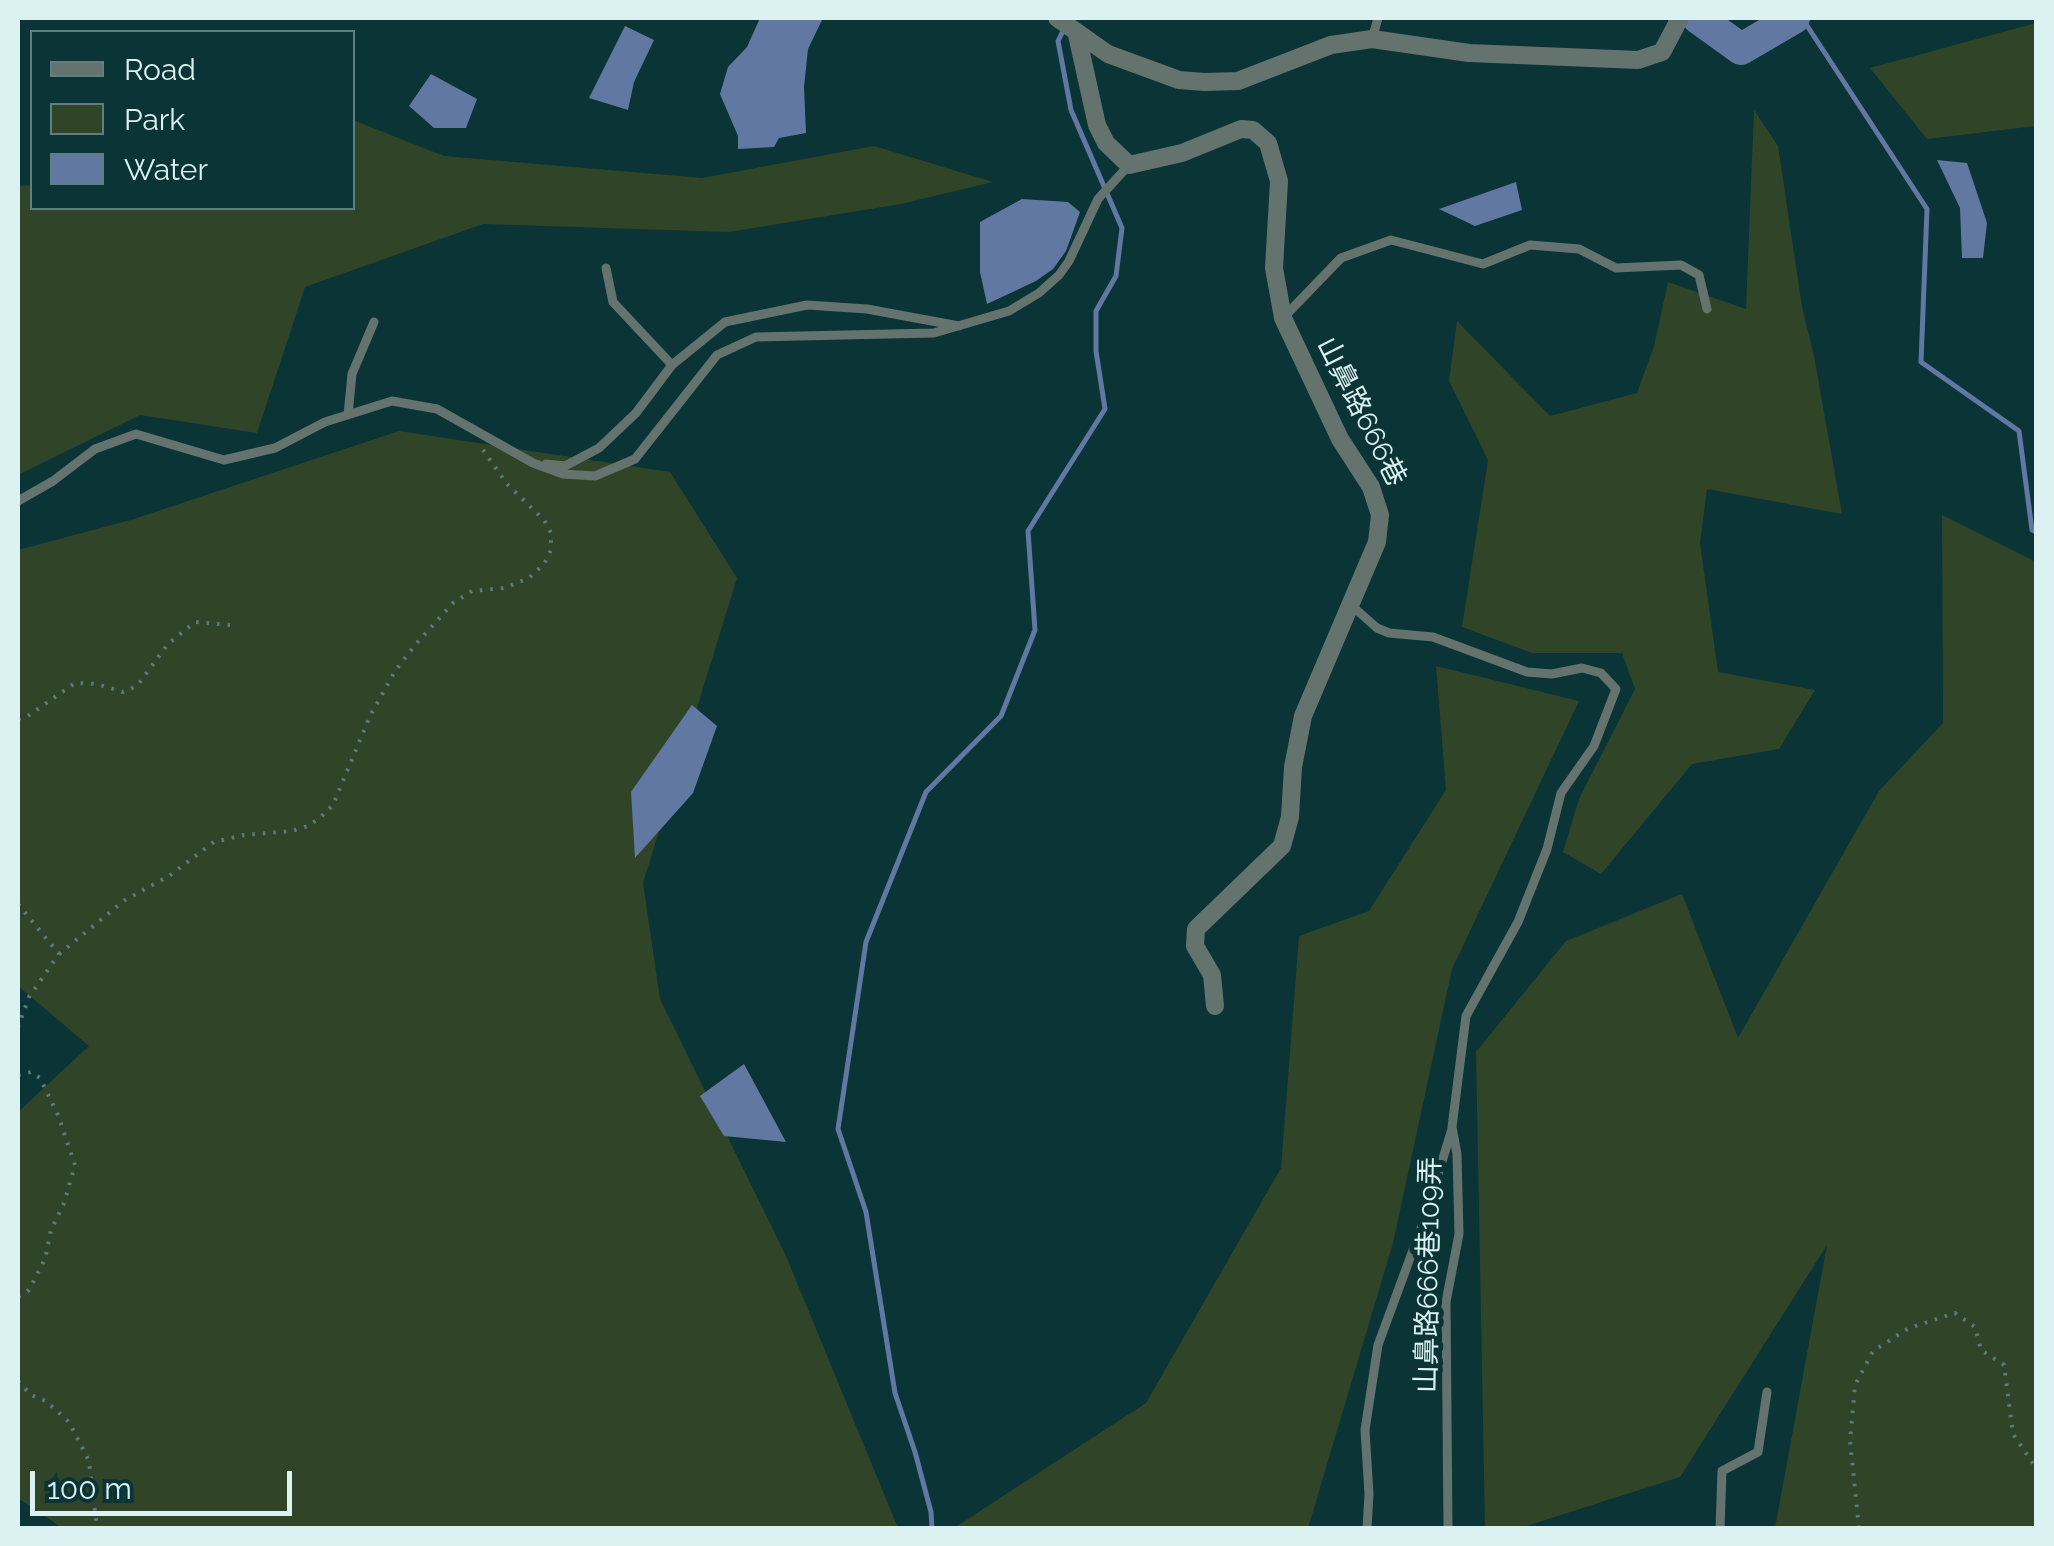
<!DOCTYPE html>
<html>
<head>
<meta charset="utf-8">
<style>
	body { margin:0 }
	#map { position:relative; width:2054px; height:1546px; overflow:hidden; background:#0a3436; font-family:Raleway,sans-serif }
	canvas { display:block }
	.frame { position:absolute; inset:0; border:20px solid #dcf1f2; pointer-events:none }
	.legend { position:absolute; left:30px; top:30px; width:325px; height:180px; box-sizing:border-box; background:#0a3436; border:2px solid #5e8081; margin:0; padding:12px 18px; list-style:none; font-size:30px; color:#dcf1f2 }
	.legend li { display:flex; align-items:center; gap:20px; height:50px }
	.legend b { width:50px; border:2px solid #5e8081 }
	.scale { position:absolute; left:30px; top:1471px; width:262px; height:45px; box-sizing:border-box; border:5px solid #dcf1f2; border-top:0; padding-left:12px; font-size:30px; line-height:35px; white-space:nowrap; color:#dcf1f2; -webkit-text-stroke:8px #0a3436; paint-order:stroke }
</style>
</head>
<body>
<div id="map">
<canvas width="2054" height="1546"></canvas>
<div class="frame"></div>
<ul class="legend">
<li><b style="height:12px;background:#64736d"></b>Road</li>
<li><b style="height:28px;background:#304528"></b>Park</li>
<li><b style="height:28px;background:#6178a3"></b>Water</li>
</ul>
<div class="scale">100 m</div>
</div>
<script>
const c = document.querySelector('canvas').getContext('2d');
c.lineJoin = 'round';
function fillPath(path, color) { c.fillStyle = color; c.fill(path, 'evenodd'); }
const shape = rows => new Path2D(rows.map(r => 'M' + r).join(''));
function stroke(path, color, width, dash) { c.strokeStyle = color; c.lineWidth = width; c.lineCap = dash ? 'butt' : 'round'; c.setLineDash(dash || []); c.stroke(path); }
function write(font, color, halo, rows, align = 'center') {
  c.font = font + ' Raleway,"Noto Sans TC",sans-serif'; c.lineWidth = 10; c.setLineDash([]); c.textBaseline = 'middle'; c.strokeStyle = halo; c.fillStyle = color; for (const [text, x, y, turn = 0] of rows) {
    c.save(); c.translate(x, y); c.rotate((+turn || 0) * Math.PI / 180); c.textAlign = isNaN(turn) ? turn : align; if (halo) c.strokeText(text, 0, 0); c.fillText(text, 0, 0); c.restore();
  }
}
const green = shape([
	[2036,23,2036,126,1927,139,1870,68],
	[1754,110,1778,146,1802,307,1814,356,1842,514,1707,489,1700,543,1718,672,1815,690,1779,749,1692,764,1601,874,1563,852,1579,799,1635,689,1622,653,1532,653,1462,627,1488,460,1449,381,1457,321,1550,416,1637,393,1654,346,1668,282,1746,309],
	[353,120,444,156,702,178,874,146,993,182,901,204,729,232,483,224,305,287,257,433,140,415,18,475,18,186,32,185,32,208,352,208],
	[399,431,670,472,737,578,643,883,660,999,786,1256,898,1528,62,1528,18,1498,18,1112,89,1046,18,986,18,550,134,519],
	[1942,515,2036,562,2036,1528,1775,1528,1827,1245,1680,1477,1520,1528,1485,1528,1476,1052,1566,941,1682,894,1738,1038,1879,791,1943,723],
	[1436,666,1579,701,1452,969,1393,1243,1308,1528,954,1528,1146,1403,1281,1168,1299,936,1369,911,1446,790]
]);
const water = shape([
	[760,18,823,18,808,49,804,87,806,133,779,138,774,147,738,149,738,136,720,94,728,67,747,47],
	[625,26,654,40,634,82,628,110,589,98],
	[431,74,477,99,466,128,434,128,409,106],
	[1937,160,1967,163,1987,223,1983,258,1962,258,1960,208],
	[1516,182,1522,210,1475,226,1439,209],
	[1022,199,1068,202,1080,212,1066,251,1053,269,1036,281,987,304,980,272,980,222],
	[692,705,717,726,693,793,635,858,631,792],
	[744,1064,786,1142,724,1136,700,1096]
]);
const stream = shape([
	[1802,18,1927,209,1921,362,2019,431,2032,530,2036,532],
	[932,1528,931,1512,915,1452,895,1393,866,1212,838,1129,866,942,926,792,1001,716,1035,630,1028,531,1105,409,1096,351,1096,311,1116,276,1122,228,1071,110,1058,41,1065,27]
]);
const river = shape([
	[1698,18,1741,49,1794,18]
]);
const path = shape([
	[18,719,28,716,75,683,97,684,123,692,137,686,168,644,195,622,230,625],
	[18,904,59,954,29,997,18,1027],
	[59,954,125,900,169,876,214,842,244,835,292,831,308,826,321,817,333,805,370,716,395,671,416,644,453,603,472,591,504,588,529,578,544,564,551,550,551,533,544,520,507,484,483,450],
	[18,1075,31,1072,40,1078,58,1115,75,1165,64,1203,51,1230,45,1259,29,1290,18,1297],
	[18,1381,31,1395,46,1401,69,1422,89,1461,97,1528],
	[1859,1528,1850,1441,1855,1385,1873,1351,1909,1328,1955,1313,1975,1327,1981,1350,2004,1365,2013,1434,2036,1468]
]);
const lane = shape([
	[1372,39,1378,18],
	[606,268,613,302,672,365],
	[1285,316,1341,258,1391,240,1483,264,1530,245,1579,249,1616,268,1681,265,1699,275,1707,309],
	[348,415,352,374,374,322],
	[546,464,565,466,599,448,636,413,672,365,725,322,807,305,867,309,959,326],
	[18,501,53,481,95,449,136,434,224,460,275,448,325,422,392,401,437,409,533,463,563,474,595,476,635,459,717,355,756,337,934,333,1009,311,1039,293,1059,275,1069,261,1098,199,1129,165],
	[1351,605,1377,628,1389,633,1433,637,1527,672,1552,674,1582,668,1601,673,1616,689,1594,746,1561,793,1547,849,1518,922,1466,1016,1452,1127,1457,1154,1459,1234,1446,1302,1448,1528],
	[1367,1528,1369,1494,1365,1430,1378,1345,1423,1223,1452,1129],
	[1720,1528,1722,1471,1758,1452,1767,1392]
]);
const street = shape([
	[1057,18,1108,54,1179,80,1204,82,1238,81,1331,45,1372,39,1469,53,1638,60,1662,52,1680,18],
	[1077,35,1097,125,1106,143,1129,165,1182,153,1241,129,1253,130,1268,143,1279,181,1274,268,1283,318,1340,439,1371,487,1380,515,1377,542,1303,716,1293,767,1290,817,1282,846,1196,929,1195,946,1212,975,1215,1006]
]);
const streetNames = [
	["山鼻路666巷",1361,412,63],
	["山鼻路666巷109弄",1429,1275,-89]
];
fillPath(green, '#304528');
fillPath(water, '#6178a3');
stroke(stream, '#6178a3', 5);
stroke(river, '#6178a3', 32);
stroke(path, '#5a7c7d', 4, [2.5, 8]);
stroke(lane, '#64736d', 9);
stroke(street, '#64736d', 18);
write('28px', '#dcf1f2', '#0a3436', streetNames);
</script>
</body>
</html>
